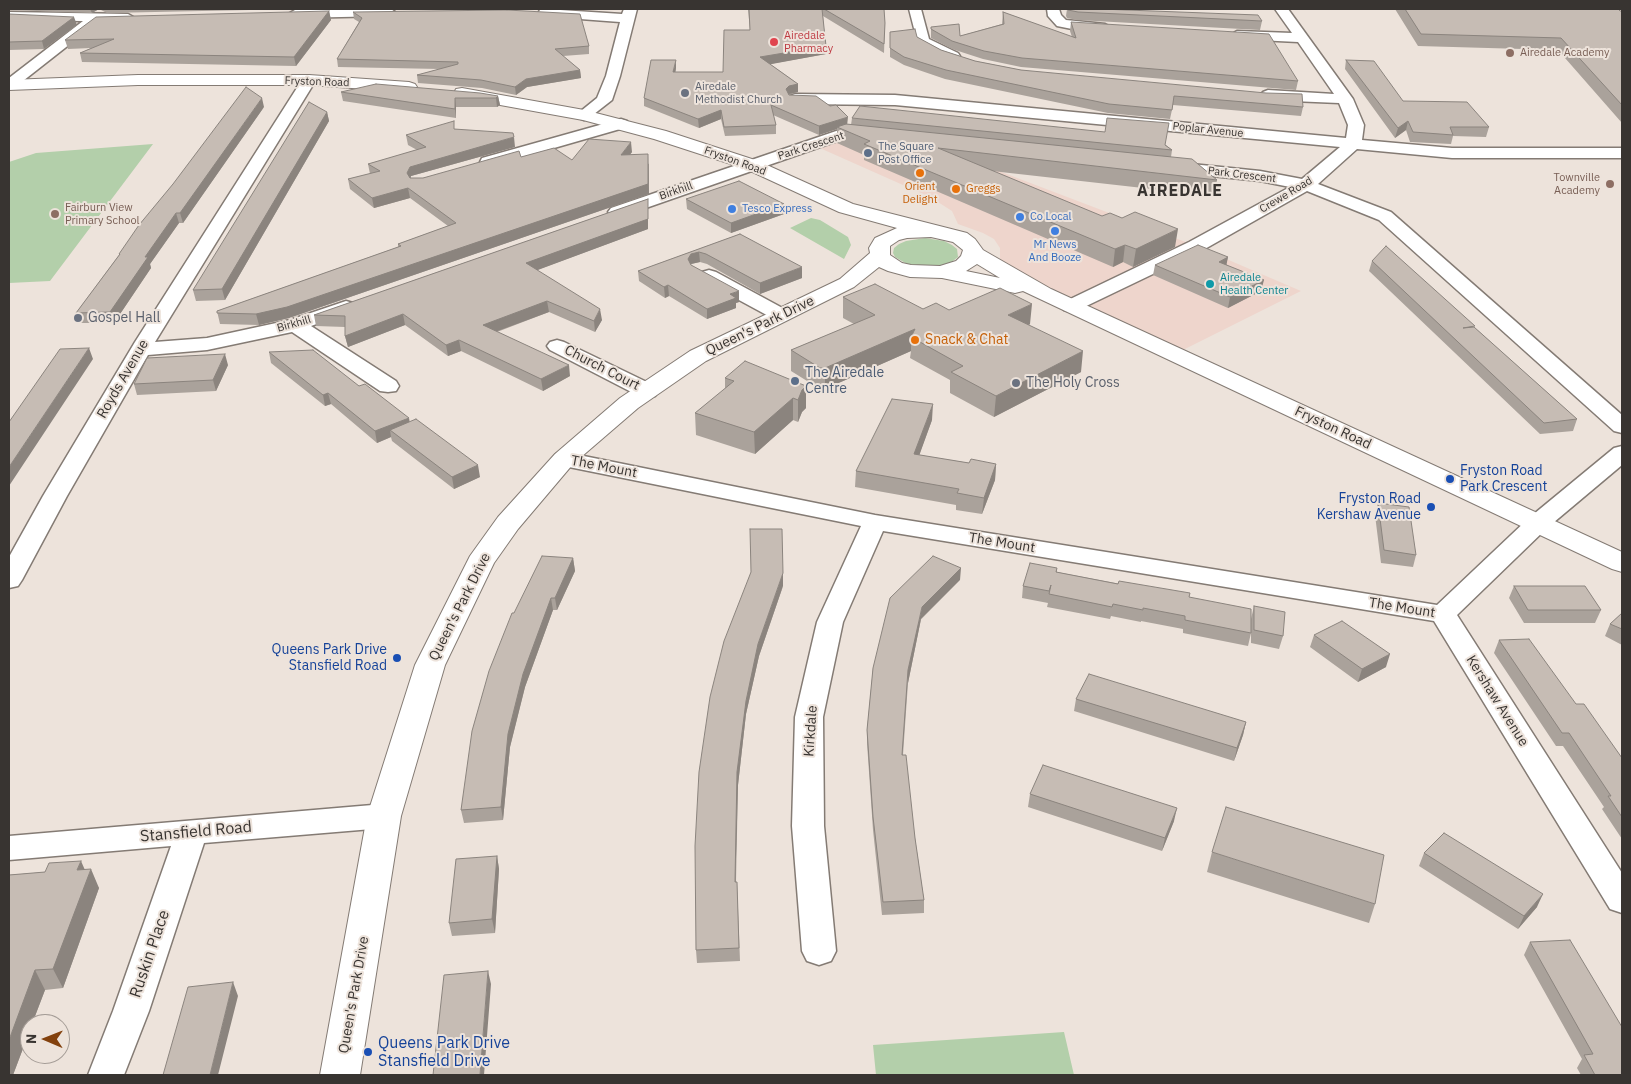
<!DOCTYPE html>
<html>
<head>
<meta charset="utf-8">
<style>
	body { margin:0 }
	#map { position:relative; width:1631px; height:1084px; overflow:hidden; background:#ede3db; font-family:"IBM Plex Sans",sans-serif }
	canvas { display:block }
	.frame { position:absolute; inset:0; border:10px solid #383431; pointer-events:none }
	.north { position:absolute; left:20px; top:1014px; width:50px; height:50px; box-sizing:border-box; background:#ede3db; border:1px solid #a59d97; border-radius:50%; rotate:271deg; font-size:14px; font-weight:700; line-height:20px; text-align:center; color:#383431 }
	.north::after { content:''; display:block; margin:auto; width:18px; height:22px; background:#83410d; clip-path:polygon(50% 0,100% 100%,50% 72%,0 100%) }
</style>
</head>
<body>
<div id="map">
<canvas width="1631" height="1084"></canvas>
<div class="frame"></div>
<div class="north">N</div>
</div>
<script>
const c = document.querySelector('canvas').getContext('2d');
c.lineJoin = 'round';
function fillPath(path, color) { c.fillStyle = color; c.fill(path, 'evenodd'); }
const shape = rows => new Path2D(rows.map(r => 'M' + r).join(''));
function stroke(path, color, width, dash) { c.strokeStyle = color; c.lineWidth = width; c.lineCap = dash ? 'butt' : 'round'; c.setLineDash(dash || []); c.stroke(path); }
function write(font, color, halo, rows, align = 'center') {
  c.font = font + ' "IBM Plex Sans",sans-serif'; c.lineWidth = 4; c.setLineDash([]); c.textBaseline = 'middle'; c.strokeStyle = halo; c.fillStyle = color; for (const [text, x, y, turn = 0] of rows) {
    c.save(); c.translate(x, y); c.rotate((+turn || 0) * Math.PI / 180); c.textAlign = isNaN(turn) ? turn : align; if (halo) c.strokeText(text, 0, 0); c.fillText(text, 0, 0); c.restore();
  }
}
const commercial = shape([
	[845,133,920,141,1196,246,1301,291,1175,354,1000,268,1000,248,994,239,983,233,958,224,952,211,930,197,813,145]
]);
const green = shape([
	[153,144,50,281,9,283,9,162,36,153],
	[811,218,820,220,848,237,851,245,844,259,790,228],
	[925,238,944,241,952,245,957,249,958,257,949,264,942,266,924,268,907,264,895,257,893,253,894,248,899,244,906,241],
	[1064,1032,1074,1075,876,1075,873,1045]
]);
const street = shape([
	[391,9,395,12,388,16,295,18,288,14,295,10,391,9],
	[545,9,622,14,624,9,637,9,620,76,612,100,589,118,584,120,579,118,576,115,597,98,606,76,620,22,540,16,538,13,540,10,545,9],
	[909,9,921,9,929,39,958,53,960,56,958,59,948,59,918,44,909,9],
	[1047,9,1059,9,1061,15,1066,20,1105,24,1112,28,1105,32,1077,30,1057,26,1048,16,1047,9],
	[1275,9,1288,9,1353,99,1364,125,1362,140,1452,148,1622,148,1622,158,1452,158,1357,149,1318,184,1391,212,1622,415,1622,433,1614,431,1379,220,1307,191,1203,250,1078,310,1071,312,1064,310,1061,306,1064,302,1189,242,1290,187,1260,181,1172,172,1166,171,1164,167,1166,163,1172,162,1260,171,1302,179,1340,147,895,105,795,104,790,102,787,99,790,96,795,94,895,95,1346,138,1348,125,1339,103,1268,100,1263,98,1260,95,1263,92,1268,90,1334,94,1298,42,1237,39,1230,35,1237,31,1292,33,1275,9],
	[9,12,128,14,135,18,128,22,98,22,14,88,9,89,9,78,83,21,9,20,9,12],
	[309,76,314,77,316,80,155,342,207,338,290,320,346,301,353,303,356,307,353,311,311,326,396,381,399,386,396,391,388,392,380,391,292,332,207,350,148,355,67,496,22,580,18,586,9,588,9,557,43,496,135,342,302,80,304,77,309,76],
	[621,119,627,121,629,124,627,127,488,167,482,166,480,162,482,158,621,119],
	[845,128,871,131,877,133,879,136,877,139,871,141,846,138,623,216,617,217,611,216,608,212,611,208,845,128],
	[709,270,716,272,788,311,791,315,788,319,781,321,774,319,702,280,699,276,702,272,709,270],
	[557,340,564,342,655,386,658,391,655,396,647,397,639,396,550,350,547,346,550,342,557,340],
	[1622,446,1622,465,1547,528,1457,615,1622,873,1622,913,1610,909,1434,621,883,531,843,622,823,717,824,826,836,951,831,961,819,965,807,961,802,951,792,826,795,717,817,622,861,526,564,466,556,464,552,459,556,454,564,452,875,515,1437,605,1529,518,1614,448,1622,446],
	[384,804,395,808,400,816,395,824,384,828,204,843,149,1011,124,1075,88,1075,113,1011,171,846,9,860,9,836,384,804]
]);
const secondary = shape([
	[138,75,309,75,409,82,415,84,417,87,415,90,409,92,309,85,138,85,9,90,9,80,138,75],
	[462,88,584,110,666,131,758,161,853,204,967,233,975,239,983,250,1051,289,1622,552,1622,572,1612,569,1023,291,1015,293,942,278,910,277,888,271,879,267,854,287,706,361,638,408,573,464,518,529,494,563,445,665,401,816,360,1075,320,1075,367,816,415,665,470,556,498,517,555,454,620,398,690,351,840,279,870,253,869,248,875,238,897,228,839,212,746,169,654,139,583,120,456,97,454,93,456,89,462,88],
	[931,237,953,242,963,250,961,256,956,261,940,266,911,265,902,263,890,255,890,246,899,240,907,238,931,237],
	[977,264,1000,278,966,271,977,264]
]);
const wall = shape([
	[9,9,298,9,107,13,99,9,92,13,9,10],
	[748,9,884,9,885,23,884,53,823,16,826,54,770,64,798,84,798,92,789,95,847,124,851,125,852,118,1166,145,1172,150,1171,157,1217,180,1214,196,992,171,1175,247,1133,267,1123,262,1113,267,864,160,864,155,837,143,837,129,819,135,773,115,776,125,776,134,725,136,721,119,699,128,644,106,644,98,676,68,675,72,723,72,750,30],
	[1067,9,1100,9,1262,21,1260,30,1077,20,1067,18,1066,16],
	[1395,9,1618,9,1620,11,1622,11,1622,123,1558,50,1418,46],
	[329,11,331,20,296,66,82,62,80,53,91,48,68,49,65,40],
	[353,12,589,46,589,54,563,56,580,70,581,78,527,87,516,95,482,88,418,83,417,75,440,69,338,67,337,59,359,22,354,19],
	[1003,12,1072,37,1070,31,1071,22,1298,81,1296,90,1021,67,983,59,952,49,931,38,931,27,960,36,1002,24],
	[9,14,77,25,44,49,9,50],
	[890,32,917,37,941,50,975,61,1021,70,1303,107,1301,116,1173,105,1170,119,1108,113,945,79,904,65,890,57],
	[1346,60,1403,101,1489,127,1486,137,1453,136,1451,144,1410,142,1406,130,1395,138,1345,69],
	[341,92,498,96,500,105,497,107,456,107,456,118,343,101],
	[264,107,183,223,179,223,150,264,151,268,114,323,79,323,76,313,119,255,119,254],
	[327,112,329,121,225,300,196,301,193,290],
	[455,129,515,147,411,176,411,178,423,178,521,157,572,160,632,152,630,155,649,164,649,194,289,318,259,325,220,324,217,311,398,247,398,244,448,226,410,198,374,208,350,189,348,179,370,174,368,164,417,150,408,145,406,135],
	[648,199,648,229,537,270,602,320,595,332,549,312,497,332,570,376,543,391,461,351,448,356,405,325,348,347,345,336,345,327,316,326,314,315],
	[686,199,784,214,731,233,687,209],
	[740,234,802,278,760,294,707,264,700,262,691,264,691,265,739,302,736,303,736,308,707,319,669,296,665,298,639,281,638,271],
	[1228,257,1226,264,1261,291,1228,308,1153,275,1155,265],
	[1372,261,1475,328,1577,419,1573,431,1540,434,1369,271],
	[843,297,923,309,949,310,1030,324,1029,325,1081,372,994,417,950,393,950,380,910,358,911,351,825,389,820,389,791,371,791,350,854,324,843,318],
	[269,352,359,386,409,422,480,477,454,489,392,441,391,437,377,443,331,404,325,406,271,363],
	[228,365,216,391,137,395,134,384],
	[725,378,806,386,806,408,802,412,798,422,793,420,755,454,696,435,695,413,725,389],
	[932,420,919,455,969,463,996,464,995,480,982,514,956,510,956,505,855,487,856,471],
	[1378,503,1416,555,1413,567,1381,563,1375,515],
	[573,558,575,571,557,610,553,610,525,687,510,747,503,820,464,823,461,810,514,613],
	[1057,568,1057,572,1189,597,1251,633,1248,646,1183,633,1183,629,1141,621,1141,622,1111,616,1110,619,1047,607,1048,603,1022,598,1023,586],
	[960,580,921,619,908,683,903,755,924,900,924,913,882,915,873,830,867,743,867,730,873,668],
	[783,586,759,656,746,714,738,785,736,882,737,882,740,961,697,963,696,950,699,772],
	[1514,586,1601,610,1595,623,1524,623,1509,598],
	[1254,606,1283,636,1279,649,1251,643,1251,619],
	[1622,613,1622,645,1605,636,1610,624],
	[1314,635,1386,667,1358,682,1310,647],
	[1499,640,1576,704,1622,758,1622,839,1602,809,1604,807,1563,746,1556,746,1494,653],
	[1076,699,1246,722,1243,735,1234,761,1074,711],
	[1030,794,1174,821,1162,851,1028,807],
	[1212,852,1375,904,1369,923,1207,872],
	[1424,853,1537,907,1518,929,1419,866],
	[497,856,499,869,495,933,452,936,449,923],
	[84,869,99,888,63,988,45,990,32,1024,30,1024,30,1030,13,1075,9,875],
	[1530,942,1622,1075,1581,1075,1577,1068,1582,1059,1524,955]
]);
const shadedWall = shape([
	[90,9,99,9,92,13],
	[329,11,331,20,296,66,294,57],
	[74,17,77,25,44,49,42,41],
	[826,46,826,54,761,66,760,57],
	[676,60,676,68,674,81,673,72],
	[580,70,581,78,527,87,516,95,515,87,526,79],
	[798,84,798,92,789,94,786,98,786,89,789,86],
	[498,96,500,105,497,107,496,98],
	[262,98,264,107,183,223,180,213],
	[455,98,456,107,456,118,455,109],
	[721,110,721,119,699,128,698,119],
	[327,112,329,121,225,300,222,289],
	[848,117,847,126,837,127,837,129,819,135,819,126],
	[1408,121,1406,130,1395,138,1398,128],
	[514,137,515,147,411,176,408,183,407,173,410,167],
	[631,142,632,152,622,164,621,155],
	[648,154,649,194,289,318,259,325,256,314],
	[408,188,410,198,374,208,372,198],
	[648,199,648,229,527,274,526,263],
	[784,204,784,214,731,233,731,223],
	[176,213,179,223,150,264,151,268,114,323,110,312,145,257],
	[1178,229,1175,247,1133,267,1136,249],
	[1125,245,1123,262,1113,267,1115,249],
	[699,252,700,262,691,264,688,269,688,259,691,254],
	[1228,257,1226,267,1219,262],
	[802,267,802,278,760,294,760,283],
	[1264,280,1261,291,1228,308,1230,297],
	[668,285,669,296,665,298,664,287],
	[739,291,739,302,736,303,736,308,707,319,707,309,730,294],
	[547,301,549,312,484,336,483,325],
	[1032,304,1030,324,1007,335,1008,315],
	[600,309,602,320,595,332,594,321],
	[403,314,405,325,348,347,345,336],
	[915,329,911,337,911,351,825,389,825,368],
	[459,340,461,351,448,356,446,345],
	[89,348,93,359,9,486,9,467],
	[1083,351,1081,372,994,417,996,396],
	[225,354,228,365,216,391,213,380],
	[569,365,570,376,543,391,541,379],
	[806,386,806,408,802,412,798,422,798,400,802,390],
	[328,393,331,404,325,406,323,395],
	[793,398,793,420,755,454,754,432],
	[933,404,932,420,914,470,914,454],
	[409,418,411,429,390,430,391,437,377,443,375,431],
	[996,464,995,480,982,514,984,498],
	[478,465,480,477,454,489,452,477],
	[573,558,575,571,557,610,555,598],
	[961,568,960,580,921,619,908,683,908,670,922,607],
	[783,573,783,586,759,656,746,714,738,785,735,895,735,882,737,772,746,701,758,644],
	[551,598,553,610,525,687,510,747,503,820,501,807,508,734,523,674],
	[1390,654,1386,667,1358,682,1362,669],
	[1246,722,1243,735,1234,761,1237,748],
	[1177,808,1174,821,1162,851,1165,838],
	[497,856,499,869,495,933,492,919],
	[81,861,88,877,91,869,99,888,63,988,53,969,77,870],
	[1543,894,1537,907,1518,929,1524,916],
	[35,970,45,990,32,1024,30,1024,30,1030,13,1075,9,1075,9,1040],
	[488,971,491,984,484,1075,480,1075],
	[233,982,238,996,218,1075,210,1075]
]);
const building = shape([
	[749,9,822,9,826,46,760,57,798,84,789,86,786,89,789,95,816,96,830,106,836,105,848,117,819,126,771,105,776,125,724,127,721,110,698,119,644,98,651,60,676,60,673,72,723,72,724,30,750,30,749,9],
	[824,9,884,9,885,23,884,44,824,9],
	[1068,9,1100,9,1258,15,1262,21,1078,12,1068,10,1068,9],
	[1405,9,1618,9,1620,11,1622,11,1622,105,1561,38,1421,34,1405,9],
	[507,10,580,14,589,46,555,49,580,70,526,79,515,87,481,80,417,75,458,64,458,62,337,59,362,18,353,12,507,10],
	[329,11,294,57,80,53,114,39,65,40,96,17,329,11],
	[1003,12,1076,38,1071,22,1269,34,1298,81,1022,58,984,51,952,41,931,29,931,27,959,24,960,36,1004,24,1003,12],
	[9,14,74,17,42,41,9,42,9,14],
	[915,29,917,37,941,50,975,61,1021,70,1266,93,1302,94,1303,107,1174,96,1172,110,1109,104,946,70,904,57,890,48,890,32,915,29],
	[1346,60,1374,61,1403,101,1467,102,1489,127,1450,127,1453,135,1413,132,1408,121,1398,128,1346,60],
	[376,84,480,93,498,96,496,98,455,98,455,109,341,92,376,84],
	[246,87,262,98,180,213,176,213,145,257,148,257,110,312,76,313,120,254,119,254,139,225,173,184,246,87],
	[309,102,327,112,222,289,193,290,309,102],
	[860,106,1105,132,1107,118,1169,123,1165,145,1172,150,852,118,860,106],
	[454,121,454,129,513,133,514,137,410,167,407,173,410,178,423,178,519,151,521,157,554,148,572,160,589,139,631,142,621,155,648,154,648,184,287,307,256,314,217,313,217,311,401,246,398,244,456,223,408,188,372,198,348,179,380,171,368,164,426,147,406,135,454,121],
	[846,124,1192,159,1217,180,938,148,1102,216,1110,213,1122,218,1135,212,1178,229,1136,249,1125,245,1115,249,864,144,870,141,837,127,846,124],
	[739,181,784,204,731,223,686,199,739,181],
	[648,199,648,219,526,263,600,309,594,321,547,301,483,325,569,365,541,379,459,340,446,345,403,314,345,336,345,316,314,315,648,199],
	[740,234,802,267,760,283,706,254,699,252,691,254,688,259,691,265,739,291,730,294,736,298,707,309,668,285,664,287,638,271,740,234],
	[1198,245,1228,257,1219,262,1264,280,1230,297,1155,265,1198,245],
	[1386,246,1475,326,1463,328,1474,327,1577,419,1544,423,1372,261,1386,246],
	[875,284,923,309,936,303,949,310,1000,288,1032,304,1008,315,1083,351,996,396,951,372,963,366,911,337,915,329,825,368,820,368,791,350,875,315,843,297,875,284],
	[89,348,9,467,9,422,60,349,89,348],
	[313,350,359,386,365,384,409,418,375,431,328,393,323,395,269,352,313,350],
	[225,354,213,380,134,384,147,358,225,354],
	[745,361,806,386,802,390,798,400,793,398,754,432,695,413,734,381,725,378,745,361],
	[892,399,933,404,914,454,969,463,971,459,996,464,984,498,957,493,959,489,856,471,892,399],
	[416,419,478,465,452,477,390,430,416,419],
	[1378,503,1409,507,1416,555,1384,550,1378,503],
	[750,529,782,529,783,573,758,644,746,701,737,772,735,882,737,882,739,948,696,950,695,846,699,772,710,697,724,641,751,572,750,529],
	[542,556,573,558,555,598,551,598,523,674,508,734,501,807,461,810,472,731,489,671,512,613,514,613,542,556],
	[933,556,961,568,922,607,908,670,902,755,906,755,915,838,924,900,883,902,873,817,867,730,873,668,890,598,933,556],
	[1030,563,1057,568,1056,572,1118,584,1119,581,1190,593,1189,597,1251,609,1251,633,1185,620,1185,616,1143,608,1143,610,1113,604,1112,607,1049,594,1051,585,1049,591,1023,586,1030,563],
	[1514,586,1585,586,1601,610,1528,610,1514,586],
	[1254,606,1285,612,1283,636,1254,630,1254,606],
	[1622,613,1622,629,1610,624,1622,613],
	[1342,621,1390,654,1362,669,1314,635,1342,621],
	[1529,639,1576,704,1584,704,1622,758,1622,817,1608,796,1611,796,1569,733,1562,733,1499,640,1529,639],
	[1089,674,1246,722,1237,748,1076,699,1089,674],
	[1043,765,1177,808,1165,838,1030,794,1043,765],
	[1226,807,1384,855,1375,904,1212,852,1226,807],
	[1444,833,1543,894,1524,916,1424,853,1444,833],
	[497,856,492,919,449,923,456,859,497,856],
	[81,861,77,870,91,869,53,969,35,970,9,1040,9,875,45,872,49,863,81,861],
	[1570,940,1622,1027,1622,1075,1595,1075,1584,1055,1593,1054,1530,942,1570,940],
	[488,971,480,1075,433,1075,444,975,488,971],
	[233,982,210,1075,163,1075,188,987,233,982]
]);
const markers = [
	[774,42,5,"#e0444e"],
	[1510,53,5,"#8d6e63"],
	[685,93,5,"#6b7280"],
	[868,153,5,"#5c6f8a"],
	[920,173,5,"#e8710a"],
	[1610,184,5,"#8d6e63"],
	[956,189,5,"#e8710a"],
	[732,209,5,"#3f7fe0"],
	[55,214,5,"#8d6e63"],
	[1020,217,5,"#3f7fe0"],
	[1055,231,5,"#3f7fe0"],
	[1210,284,5,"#0f9aa8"],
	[78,318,5,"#6b7280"],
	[915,340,5,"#e8710a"],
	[795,381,5,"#5c6f8a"],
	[1016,383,5,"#6b7280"],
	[1450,479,5,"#1a4fb4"],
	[1431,507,5,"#1a4fb4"],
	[397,658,5,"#1a4fb4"],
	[368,1052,5,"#1a4fb4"]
];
const farHealthnames = [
	["Airedale",784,36],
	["Pharmacy",784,49]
];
const farEducationnames = [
	["Airedale Academy",1520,53],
	["Townville",1600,178,"right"],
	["Academy",1600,191,"right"],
	["Fairburn View",65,208],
	["Primary School",65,221]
];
const farStreetnames = [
	["Fryston Road",317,82,2],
	["Poplar Avenue",1208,130,6],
	["Park Crescent",811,146,-18],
	["Fryston Road",735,161,20],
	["Park Crescent",1242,175,7],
	["Birkhill",676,191,-19],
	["Crewe Road",1286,195,-31],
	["Birkhill",294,324,-16]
];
const farWorshipnames = [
	["Airedale",695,87],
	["Methodist Church",695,100]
];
const farServicenames = [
	["The Square",878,147],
	["Post Office",878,160]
];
const farFoodnames = [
	["Orient",920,187],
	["Delight",920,200],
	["Greggs",966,189,"left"]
];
const farShopnames = [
	["Tesco Express",742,209],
	["Co Local",1030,217],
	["Mr News",1055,245,"center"],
	["And Booze",1055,258,"center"]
];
const farCulturenames = [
	["Airedale",1220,278],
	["Health Center",1220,291]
];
const worshipNames = [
	["Gospel Hall",88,318],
	["The Holy Cross",1026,383]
];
const streetNames = [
	["Queen's Park Drive",760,326,-26],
	["Church Court",602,368,27],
	["Royds Avenue",123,379,-60],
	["Fryston Road",1333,428,25],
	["The Mount",604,467,11],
	["The Mount",1002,543,9],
	["Queen's Park Drive",460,607,-63],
	["The Mount",1402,608,9],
	["Kershaw Avenue",1497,701,58],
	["Kirkdale",811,731,-86],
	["Queen's Park Drive",354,995,-80]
];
const foodNames = [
	["Snack & Chat",925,340]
];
const serviceNames = [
	["The Airedale",805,373],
	["Centre",805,389]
];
const transitNames = [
	["Fryston Road",1460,471,"left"],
	["Park Crescent",1460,487,"left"],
	["Fryston Road",1421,499],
	["Kershaw Avenue",1421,515],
	["Queens Park Drive",387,650],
	["Stansfield Road",387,666]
];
const farDistrictnames = [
	["AIREDALE",1180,191]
];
const nearStreetnames = [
	["Stansfield Road",196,832,-5],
	["Ruskin Place",150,954,-71]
];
const nearTransitnames = [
	["Queens Park Drive",378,1043],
	["Stansfield Drive",378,1061]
];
fillPath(commercial, '#eed5cc');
fillPath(green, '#b3cfaa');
stroke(street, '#847b74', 3);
stroke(secondary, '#847b74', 2);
fillPath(street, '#fff');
fillPath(secondary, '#fff');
fillPath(wall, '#aaa29b');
fillPath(shadedWall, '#8b847e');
fillPath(building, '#c6bcb4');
stroke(building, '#8b847e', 1);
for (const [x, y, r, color] of markers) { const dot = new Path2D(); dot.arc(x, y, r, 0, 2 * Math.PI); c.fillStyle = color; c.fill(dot); stroke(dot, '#ede3db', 2); }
write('11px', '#be3a42', '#ede3db', farHealthnames, 'left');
write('11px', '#785e54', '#ede3db', farEducationnames, 'left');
write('11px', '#383431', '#ede3db', farStreetnames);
write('11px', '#5b616d', '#ede3db', farWorshipnames, 'left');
write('11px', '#4e5e75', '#ede3db', farServicenames, 'left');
write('11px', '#c56008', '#ede3db', farFoodnames);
write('11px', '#366cbe', '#ede3db', farShopnames, 'left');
write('11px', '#0d838f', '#ede3db', farCulturenames, 'left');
write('14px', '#5b616d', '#ede3db', worshipNames, 'left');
write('14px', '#383431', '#ede3db', streetNames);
write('14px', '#c56008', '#ede3db', foodNames, 'left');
write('14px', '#4e5e75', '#ede3db', serviceNames, 'left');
write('14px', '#164399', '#ede3db', transitNames, 'right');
c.letterSpacing = '1px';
write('bold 16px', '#383431', '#ede3db', farDistrictnames);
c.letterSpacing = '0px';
write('16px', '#383431', '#ede3db', nearStreetnames);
write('16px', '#164399', '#ede3db', nearTransitnames, 'left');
</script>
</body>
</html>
